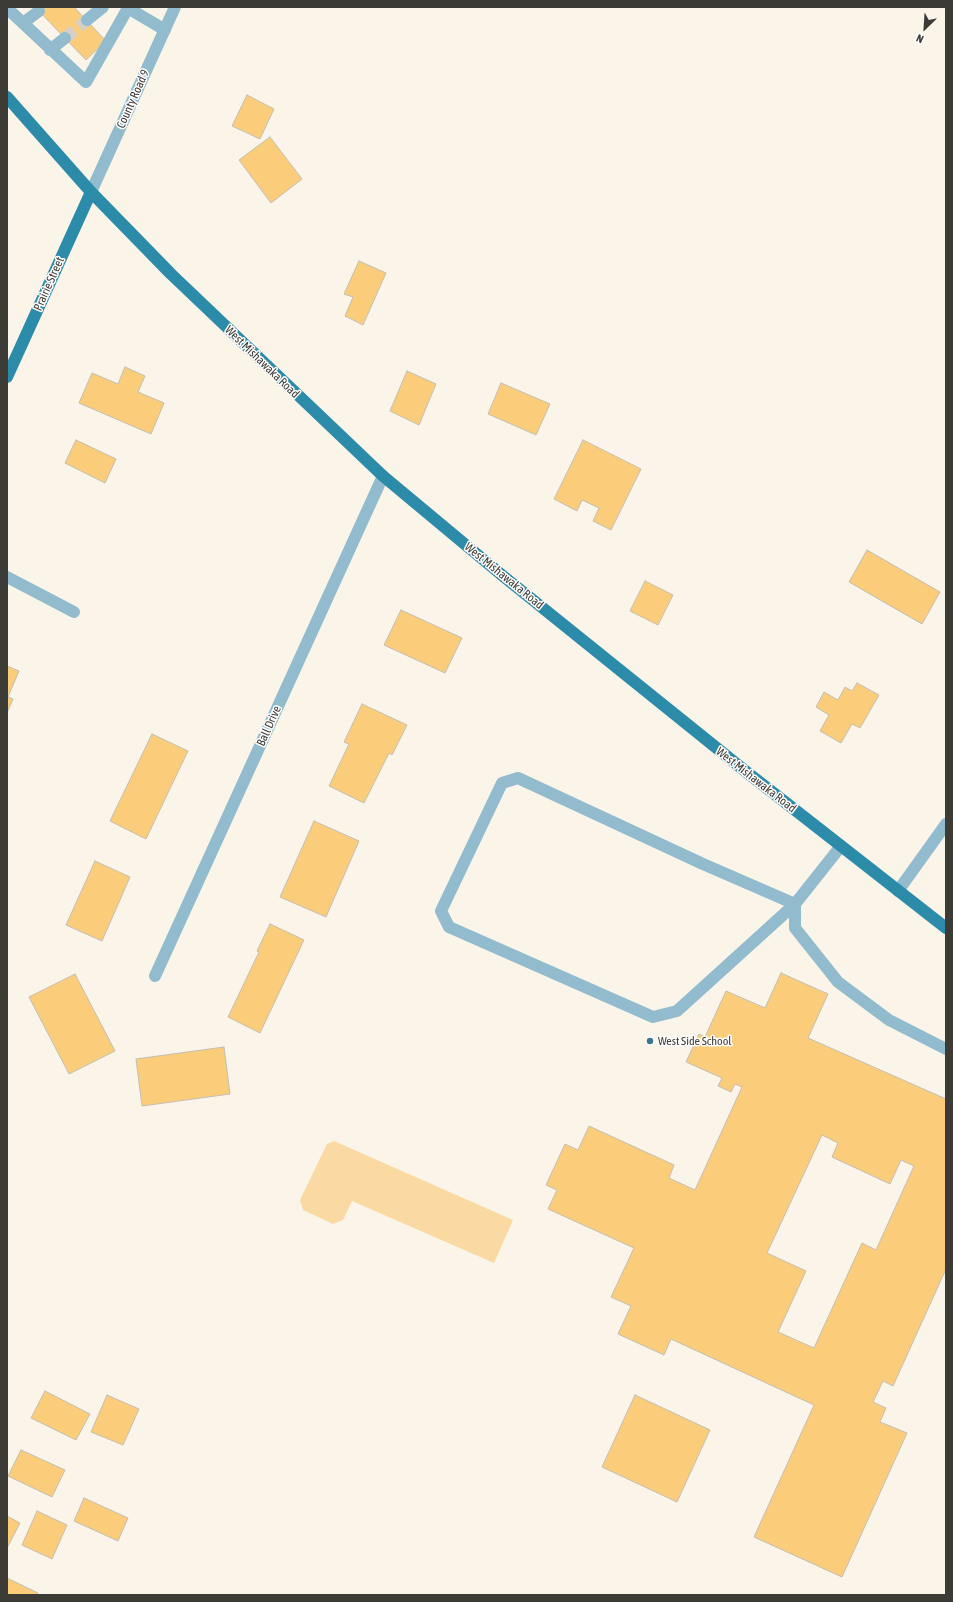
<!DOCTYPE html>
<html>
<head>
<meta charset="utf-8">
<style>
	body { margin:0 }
	#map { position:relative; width:953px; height:1602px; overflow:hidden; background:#fbf4e9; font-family:"Asap Condensed",sans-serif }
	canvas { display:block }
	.frame { position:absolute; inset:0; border:8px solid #3d3b36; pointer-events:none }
	.north { position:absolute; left:905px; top:8px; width:40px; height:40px; -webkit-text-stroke:3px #fff; paint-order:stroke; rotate:205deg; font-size:11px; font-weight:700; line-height:16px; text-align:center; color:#3d3b36 }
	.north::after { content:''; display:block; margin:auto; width:14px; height:18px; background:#3d3b36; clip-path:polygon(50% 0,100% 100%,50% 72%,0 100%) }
</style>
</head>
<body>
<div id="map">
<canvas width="953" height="1602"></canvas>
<div class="frame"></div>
<div class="north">N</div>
</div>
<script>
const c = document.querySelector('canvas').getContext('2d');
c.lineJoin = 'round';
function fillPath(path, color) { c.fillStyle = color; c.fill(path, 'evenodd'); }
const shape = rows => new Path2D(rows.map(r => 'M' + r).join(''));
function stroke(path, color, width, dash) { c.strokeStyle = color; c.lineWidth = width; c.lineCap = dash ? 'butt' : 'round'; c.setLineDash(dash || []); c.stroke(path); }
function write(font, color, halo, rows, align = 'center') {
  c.font = font + ' "Asap Condensed",sans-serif'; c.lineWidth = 3; c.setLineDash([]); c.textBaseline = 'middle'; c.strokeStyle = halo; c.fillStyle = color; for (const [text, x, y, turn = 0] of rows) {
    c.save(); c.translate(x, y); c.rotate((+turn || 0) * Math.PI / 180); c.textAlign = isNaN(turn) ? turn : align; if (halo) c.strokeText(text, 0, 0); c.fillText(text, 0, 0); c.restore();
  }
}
const green = shape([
	[334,1141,513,1220,494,1263,352,1201,343,1220,333,1224,303,1210,300,1200,327,1144]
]);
const building = shape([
	[35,7,74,7,106,41,86,60,35,7],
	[247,95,274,109,260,139,232,126,247,95],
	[270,137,302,179,271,203,239,160,270,137],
	[359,261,386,273,363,325,345,316,353,297,344,294,359,261],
	[125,367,145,376,138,392,164,403,151,434,79,403,92,373,118,384,125,367],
	[407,371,436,384,419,425,390,411,407,371],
	[501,383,550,404,536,435,488,414,501,383],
	[76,440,116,459,105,483,65,463,76,440],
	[583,440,641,469,611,530,593,521,599,508,582,500,577,511,554,499,583,440],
	[867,550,940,592,922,624,849,582,867,550],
	[645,581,673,595,658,625,630,611,645,581],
	[401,610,462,638,445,673,384,645,401,610],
	[7,666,19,671,8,697,13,699,7,713,7,666],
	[857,683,879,695,860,728,852,724,841,743,820,731,829,715,816,707,824,692,838,700,845,687,852,691,857,683],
	[362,704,407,725,392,755,389,753,364,803,329,786,349,744,344,742,362,704],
	[152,734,188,751,146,839,110,821,152,734],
	[314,821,359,841,326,917,280,897,314,821],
	[95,861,130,877,102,941,66,925,95,861],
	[270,924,304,940,260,1033,228,1017,259,952,257,951,270,924],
	[781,973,828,994,808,1038,946,1099,946,1269,893,1386,883,1381,873,1402,886,1408,880,1422,907,1433,842,1577,754,1537,814,1405,671,1339,664,1355,618,1334,631,1306,611,1297,634,1248,548,1209,557,1190,546,1185,565,1144,578,1150,589,1126,674,1165,669,1178,695,1190,742,1087,735,1084,731,1092,718,1086,722,1078,686,1062,699,1034,705,1037,726,991,765,1008,781,973],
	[822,1135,838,1143,832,1157,890,1184,901,1160,914,1166,876,1250,862,1243,814,1348,778,1332,806,1271,767,1253,822,1135],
	[75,974,115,1051,69,1074,29,997,75,974],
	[224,1047,230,1094,142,1106,136,1059,224,1047],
	[45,1391,90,1414,76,1440,31,1418,45,1391],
	[107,1395,139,1409,123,1445,91,1432,107,1395],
	[635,1395,710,1430,677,1502,602,1467,635,1395],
	[21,1450,65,1470,52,1497,8,1476,21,1450],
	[84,1498,128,1518,118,1541,74,1521,84,1498],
	[37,1511,67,1525,52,1559,22,1545,37,1511],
	[7,1516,20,1523,7,1548,7,1516],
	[7,1578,38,1593,37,1595,7,1595,7,1578]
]);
const minorTunnel = shape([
	[65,38,87,20]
]);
const minor = shape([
	[7,11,9,10,86,82,128,8,165,30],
	[87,20,103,7],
	[23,23,39,11],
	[50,50,65,38],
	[91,192,175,7],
	[7,577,74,612],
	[518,778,703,864,795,904,677,1011,653,1017,449,927,441,911,502,783,518,778],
	[841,846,795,904,795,928,838,982,889,1020,946,1049],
	[898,891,946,824],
	[155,976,383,476]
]);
const major = shape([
	[7,97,91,192,171,274,383,476,503,576,744,770,946,928],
	[7,377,91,192]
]);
const markers = [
	[650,1041,4,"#3a778e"]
];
const streetNames = [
	["County Road 9",133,99,-66],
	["Prairie Street",49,284,-66],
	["West Mishawaka Road",262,362,44],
	["West Mishawaka Road",504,576,39],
	["Ball Drive",269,726,-66],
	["West Mishawaka Road",756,780,38]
];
const poiNames = [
	["West Side School",658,1041]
];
fillPath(green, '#fad9a2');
fillPath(building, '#fbcd7a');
stroke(building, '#c3bdb2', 1);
stroke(minorTunnel, '#d5cfc5', 12, [12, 6]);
stroke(minor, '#92bcce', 12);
stroke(major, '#2d8baa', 12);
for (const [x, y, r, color] of markers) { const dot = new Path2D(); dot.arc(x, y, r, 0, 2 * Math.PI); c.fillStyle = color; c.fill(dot); stroke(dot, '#fff', 1.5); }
write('12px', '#3d3b36', '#fff', streetNames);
write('12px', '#3d3b36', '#fff', poiNames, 'left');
</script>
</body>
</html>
